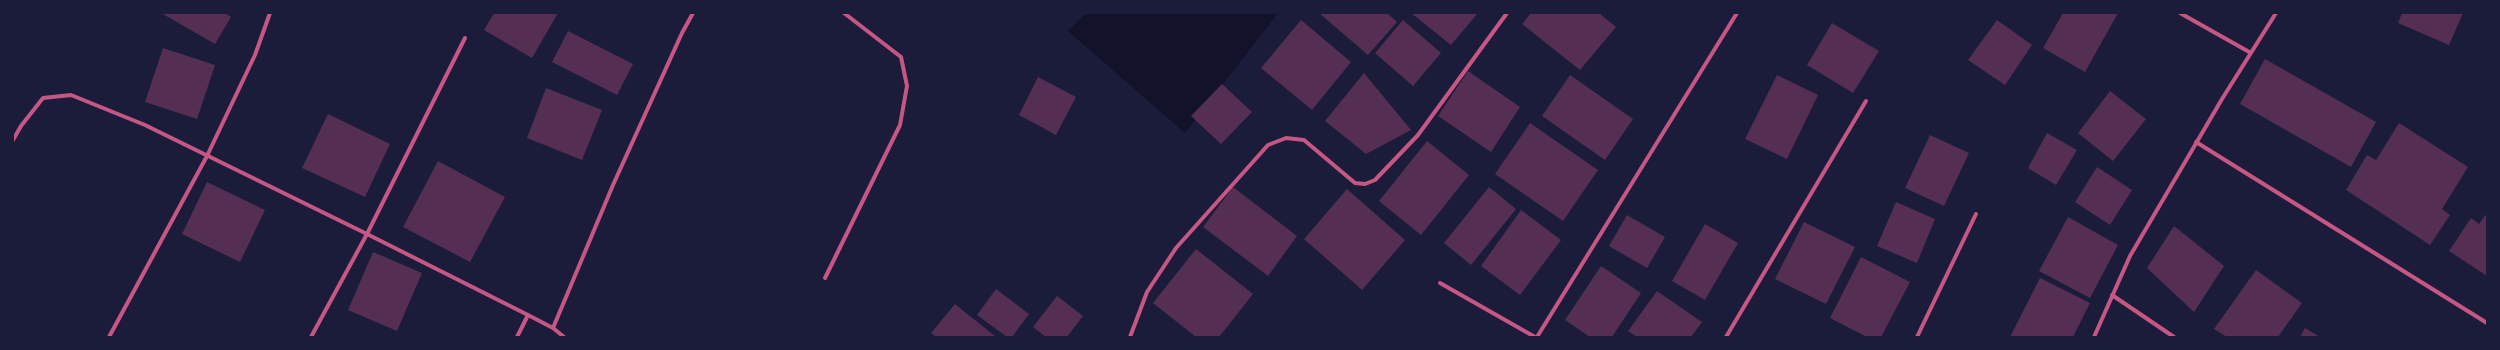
<!DOCTYPE html>
<html>
<head>
<meta charset="utf-8">
<style>
	body { margin:0 }
	#map { position:relative; width:2500px; height:350px; overflow:hidden; background:#1b1b3a; font-family:"Alegreya Sans",sans-serif }
	canvas { display:block }
	.frame { position:absolute; inset:0; border:14px solid #1b1b3a; pointer-events:none }
</style>
</head>
<body>
<div id="map">
<canvas width="2500" height="350"></canvas>
<div class="frame"></div>
</div>
<script>
const c = document.querySelector('canvas').getContext('2d');
c.lineJoin = 'round';
function fillPath(path, color) { c.fillStyle = color; c.fill(path, 'evenodd'); }
const shape = rows => new Path2D(rows.map(r => 'M' + r).join(''));
function stroke(path, color, width, dash) { c.strokeStyle = color; c.lineWidth = width; c.lineCap = dash ? 'butt' : 'round'; c.setLineDash(dash || []); c.stroke(path); }
const water = shape([
	[1086,13,1278,13,1185,133,1068,31]
]);
const building = shape([
	[161,13,225,13,231,17,215,44],
	[494,13,558,13,532,58,484,30],
	[1319,13,1387,13,1397,22,1368,55],
	[1411,13,1478,13,1451,45],
	[1531,13,1599,13,1616,27,1580,70,1522,24],
	[2063,13,2118,13,2085,72,2043,48],
	[2402,13,2463,13,2449,45,2398,23],
	[1301,20,1351,62,1312,110,1261,68],
	[1403,20,1441,53,1413,86,1375,53],
	[1997,20,2032,45,2005,85,1968,60],
	[1832,23,1879,51,1853,93,1807,65],
	[568,31,633,64,617,95,552,62],
	[163,48,215,65,197,119,145,102],
	[2265,59,2376,122,2351,167,2240,104],
	[1468,71,1520,107,1491,152,1438,116],
	[1364,73,1411,130,1366,154,1325,121],
	[1570,75,1633,119,1605,160,1542,116],
	[1777,75,1818,95,1787,159,1745,139],
	[1038,77,1076,97,1056,135,1019,115],
	[1222,84,1252,112,1221,144,1191,116],
	[546,88,602,110,582,160,527,138],
	[2110,91,2146,119,2113,161,2078,133],
	[328,114,390,144,365,197,302,168],
	[1530,123,1598,170,1563,221,1495,174],
	[2399,123,2468,167,2442,209,2450,215,2430,245,2346,190,2367,155,2376,160],
	[2047,133,2077,150,2056,185,2028,168],
	[1930,135,1969,153,1944,206,1905,188],
	[1427,141,1469,175,1421,235,1379,201],
	[438,161,505,197,470,262,403,227],
	[2097,167,2132,190,2110,225,2075,202],
	[207,182,265,210,240,262,182,234],
	[1233,187,1297,236,1268,276,1203,227],
	[1489,187,1516,209,1471,265,1444,243],
	[1347,189,1405,240,1362,290,1304,239],
	[1896,202,1935,219,1917,263,1877,246],
	[1521,210,1561,240,1520,295,1481,266],
	[2487,213,2487,276,2449,251,2471,218,2479,224],
	[1627,215,1665,237,1647,268,1609,246],
	[2068,217,2118,245,2090,298,2039,271],
	[1804,222,1855,247,1826,304,1775,279],
	[1705,224,1738,243,1705,300,1672,281],
	[2174,226,2224,266,2194,312,2147,268],
	[1196,249,1253,294,1219,337,1196,337,1153,303],
	[373,252,422,273,397,331,348,310],
	[1861,257,1910,282,1881,337,1867,337,1830,318],
	[1601,266,1641,293,1612,337,1590,337,1565,320],
	[2256,270,2302,303,2278,337,2227,337,2214,329],
	[2040,278,2090,303,2073,337,2010,337],
	[996,289,1029,314,1012,337,1007,337,977,315],
	[1657,291,1702,322,1691,337,1637,337,1628,331],
	[1057,296,1083,316,1067,337,1046,337,1033,327],
	[955,304,996,337,936,337,931,333],
	[2305,328,2320,337,2300,337]
]);
const minor = shape([
	[2180,13,2251,53],
	[13,140,21,126,43,98,71,95,145,125,367,234,528,315,553,328,564,337],
	[2196,142,2487,323],
	[825,278,900,125,907,86,901,57,844,13],
	[1440,283,1535,337],
	[2112,295,2174,337],
	[553,328,613,185,682,33,693,13],
	[109,337,207,156,255,55,270,13],
	[311,337,367,234,465,38],
	[517,337,528,315],
	[1130,337,1147,292,1176,248,1268,145,1286,138,1304,140,1355,183,1365,184,1375,180,1418,135,1507,13],
	[1537,337,1737,13],
	[1726,337,1866,101],
	[1917,337,1976,214],
	[2094,337,2130,256,2222,99,2276,13]
]);
fillPath(water, '#12122b');
fillPath(building, '#542f53');
stroke(minor, '#c65784', 4);
</script>
</body>
</html>
